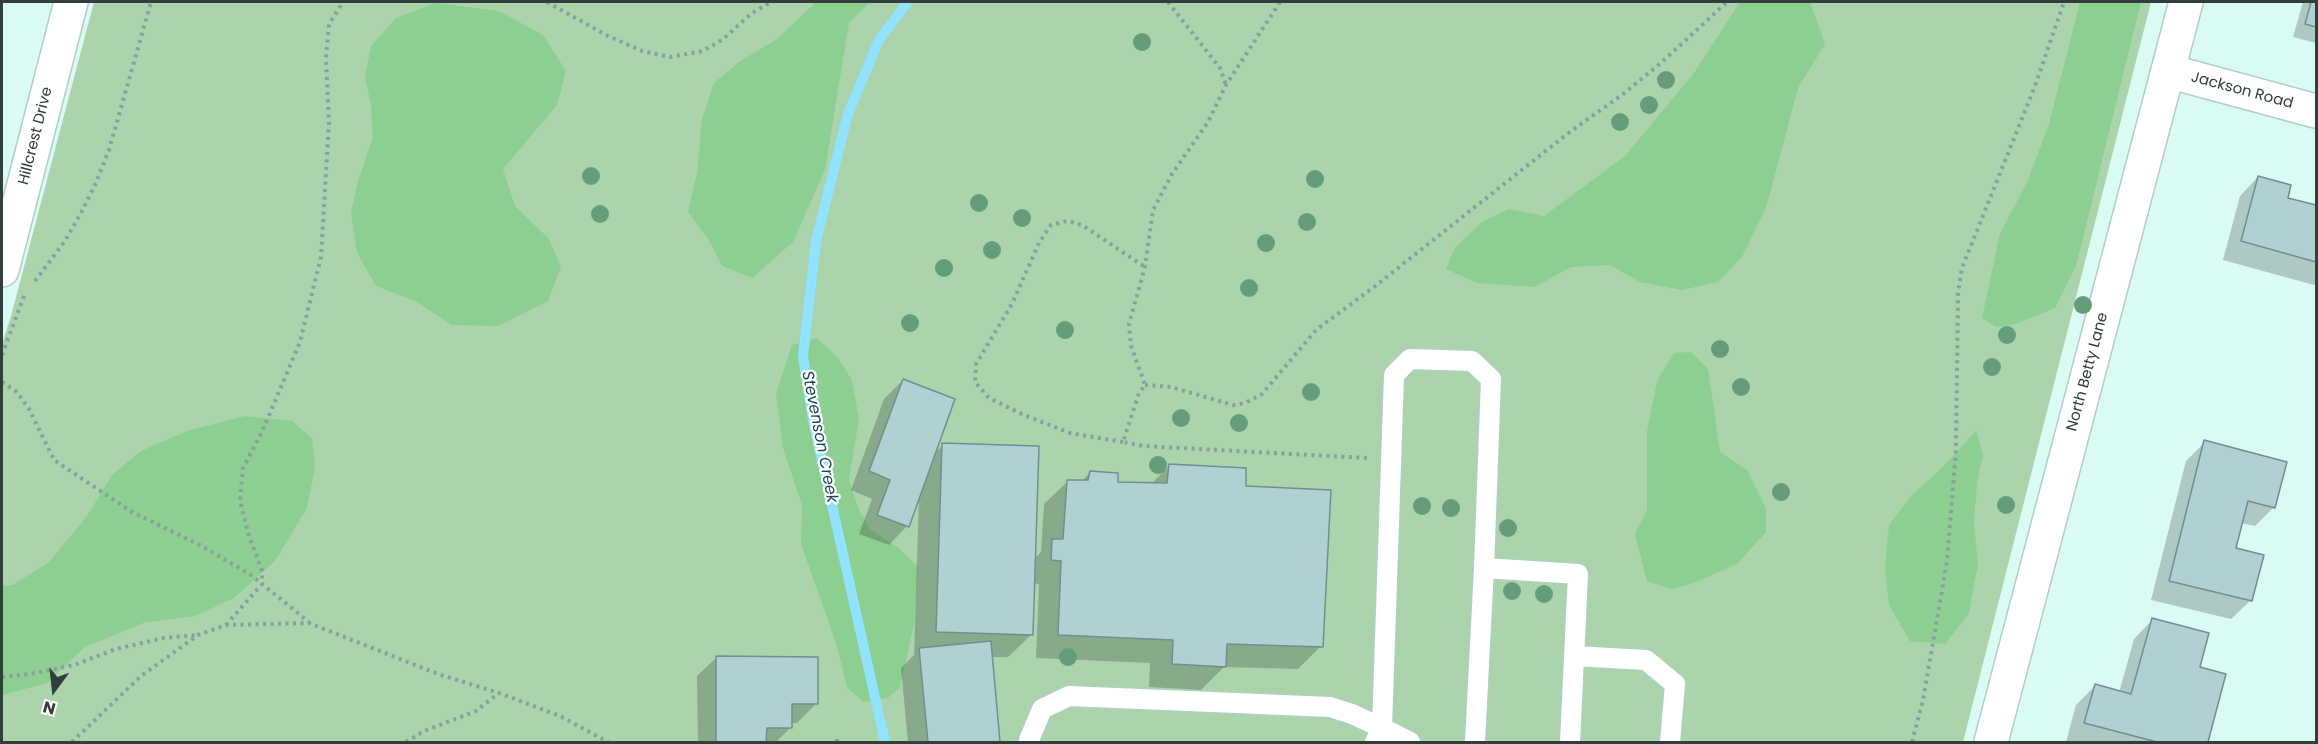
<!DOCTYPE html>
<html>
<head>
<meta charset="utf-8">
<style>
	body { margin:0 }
	#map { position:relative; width:2318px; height:744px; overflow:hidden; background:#dafaf4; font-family:Poppins,sans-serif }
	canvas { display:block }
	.frame { position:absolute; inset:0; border:3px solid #313e3c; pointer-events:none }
	.north { position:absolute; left:24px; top:660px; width:60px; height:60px; -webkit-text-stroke:4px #fff; paint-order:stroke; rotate:195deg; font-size:16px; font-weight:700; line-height:24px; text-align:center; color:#313e3c }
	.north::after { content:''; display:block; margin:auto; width:21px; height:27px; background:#313e3c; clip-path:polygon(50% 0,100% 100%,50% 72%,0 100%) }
</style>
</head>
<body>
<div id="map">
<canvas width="2318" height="744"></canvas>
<div class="frame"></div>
<div class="north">N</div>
</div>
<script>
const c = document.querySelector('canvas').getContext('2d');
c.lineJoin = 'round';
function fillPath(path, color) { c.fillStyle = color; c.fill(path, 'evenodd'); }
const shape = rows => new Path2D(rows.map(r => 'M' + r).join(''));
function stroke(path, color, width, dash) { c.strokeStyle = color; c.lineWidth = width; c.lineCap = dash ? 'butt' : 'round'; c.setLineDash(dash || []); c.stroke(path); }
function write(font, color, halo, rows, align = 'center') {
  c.font = font + ' Poppins,sans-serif'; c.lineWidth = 4.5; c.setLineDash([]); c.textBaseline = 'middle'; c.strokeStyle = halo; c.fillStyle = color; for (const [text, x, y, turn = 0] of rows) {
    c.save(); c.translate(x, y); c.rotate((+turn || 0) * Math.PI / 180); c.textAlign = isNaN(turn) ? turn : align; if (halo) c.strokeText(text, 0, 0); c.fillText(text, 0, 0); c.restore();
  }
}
const green = shape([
	[94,2,2151,2,1963,742,2,742,2,344,11,316]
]);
const forest = shape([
	[816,2,870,2,849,23,825,170,793,242,752,278,722,266,710,242,688,212,697,172,702,119,714,83,739,62,777,39],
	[1740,2,1810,2,1825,44,1798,88,1766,208,1742,257,1718,282,1682,290,1640,282,1610,265,1571,267,1535,287,1477,283,1446,269,1454,249,1482,222,1509,209,1544,216,1625,156,1694,73],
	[2080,2,2141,2,2076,266,2055,308,2015,324,1996,327,1982,318,2000,234,2028,180,2049,124],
	[435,3,499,11,543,35,566,71,557,105,503,169,515,206,549,239,561,267,548,301,498,326,452,325,415,301,376,286,357,253,351,212,359,178,373,137,371,104,365,78,371,46,396,18],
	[817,338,838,358,852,380,859,419,849,480,859,510,870,529,897,547,918,566,914,624,900,687,888,698,864,702,847,688,837,646,801,544,802,505,783,448,776,394,792,345],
	[1691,352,1708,369,1720,452,1747,470,1766,508,1766,532,1737,564,1694,583,1671,589,1647,581,1635,534,1647,510,1647,432,1657,381,1674,353],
	[245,416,292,421,312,438,315,466,307,508,275,561,234,598,195,616,143,623,85,647,47,683,2,695,2,586,13,585,49,562,87,516,112,475,141,451,187,431],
	[1976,431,1983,455,1977,483,1974,524,1978,564,1969,613,1945,644,1910,641,1889,605,1885,567,1889,525,1910,497,1943,467]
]);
const shadow = shape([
	[2303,2,2316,2,2316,43,2293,37],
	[2258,177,2286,200,2316,207,2316,283,2314,285,2223,260,2240,196],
	[903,380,934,454,943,445,1034,559,1041,552,1044,504,1068,481,1082,481,1090,472,1117,483,1151,484,1170,465,1244,488,1321,646,1298,669,1224,667,1201,690,1149,687,1150,663,1036,658,1039,584,1033,583,1032,634,1008,657,991,657,999,742,908,742,901,668,914,655,919,497,907,526,889,545,859,534,872,499,851,490,884,399],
	[2205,442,2274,507,2255,526,2241,523,2234,549,2262,556,2250,601,2231,619,2151,600,2186,461],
	[2152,620,2198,668,2224,675,2206,742,2066,742,2076,705,2095,686,2119,693,2134,639],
	[716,658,816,704,797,723,790,723,790,728,776,742,698,742,697,676]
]);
const stream = shape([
	[885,742,813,420,803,356,816,241,848,114,879,40,908,2]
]);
const building = shape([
	[2311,2,2316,2,2316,27,2305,24,2311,2],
	[2258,176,2291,185,2288,198,2316,205,2316,262,2241,241,2258,176],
	[903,379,955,399,909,527,877,515,890,480,869,471,903,379],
	[2204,440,2287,462,2275,508,2248,501,2236,548,2264,555,2252,601,2169,581,2204,440],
	[942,443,1039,446,1033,635,936,632,942,443],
	[1169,464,1246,468,1246,486,1331,490,1323,647,1227,644,1226,667,1172,664,1173,640,1058,635,1061,561,1051,560,1052,539,1063,539,1067,480,1088,480,1090,471,1118,473,1118,482,1167,483,1169,464],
	[2152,618,2209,633,2200,667,2226,674,2208,742,2157,742,2084,723,2095,684,2131,694,2152,618],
	[991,641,1000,742,928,742,919,648,991,641],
	[716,656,818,657,818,704,792,704,792,728,767,728,766,742,716,742,716,656]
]);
const path = shape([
	[547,2,606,35,642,51,670,57,703,51,722,40,752,13,771,2],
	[1168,2,1220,68,1226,85],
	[1280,2,1226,85,1208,122,1172,174,1153,210,1145,267,1129,324,1131,346,1145,385,1139,393,1123,442,1143,446,1367,458],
	[35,281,65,241,81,213,95,185,109,150,151,2],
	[2,355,24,296],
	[2,382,17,392,29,409,54,460,132,512,200,545,251,575,309,622],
	[1145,385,1171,387,1233,405,1245,403,1262,394,1316,330,1374,287,1571,131,1622,95,1662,62,1727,2],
	[1123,442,1070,433,1024,415,989,398,975,382,976,364,1012,304,1039,243,1051,225,1067,221,1082,225,1145,267],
	[226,625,262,584,262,571,248,533,240,500,243,468,262,432,300,342,321,257,329,122,326,58,329,24,343,2],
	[2,677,30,674,74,665,116,649,164,638,197,635],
	[72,742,141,676,198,635,226,625,309,623,438,674,499,693,560,716,608,742],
	[406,742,424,731,476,711,499,693],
	[837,742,837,737],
	[1912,742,1923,700,1947,561,1956,449,1958,293,1962,268,2035,86,2064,2]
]);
const service = shape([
	[1484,568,1578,574,1570,742],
	[1574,656,1646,660,1675,684,1670,742],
	[1030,742,1029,740,1042,709,1069,696,1330,707,1352,714,1382,728,1375,742],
	[1410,742,1382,728,1394,375,1410,359,1472,361,1491,379,1484,568,1475,742]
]);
const minor = shape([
	[2168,71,2316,111],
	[2,270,71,2]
]);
const tertiary = shape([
	[1991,742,2186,2]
]);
const trees = [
	[1142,42],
	[1666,80],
	[1649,105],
	[1620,122],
	[591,176],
	[1315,179],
	[979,203],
	[600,214],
	[1022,218],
	[1307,222],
	[1266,243],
	[992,250],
	[944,268],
	[1249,288],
	[2083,305],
	[910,323],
	[1065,330],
	[2007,335],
	[1720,349],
	[1992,367],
	[1741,387],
	[1311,392],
	[1181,418],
	[1239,423],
	[1158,465],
	[1781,492],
	[2006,505],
	[1422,506],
	[1451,508],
	[1508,528],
	[1512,591],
	[1544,594],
	[1068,657]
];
const streetNames = [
	["Jackson Road",2242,91,15],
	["Hillcrest Drive",36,136,-76],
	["North Betty Lane",2088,372,-75]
];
const waterNames = [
	["Stevenson Creek",819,437,79]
];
fillPath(green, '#abd4ad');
fillPath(forest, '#8ccf90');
fillPath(shadow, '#0003');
stroke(stream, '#91e3ff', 10);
fillPath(building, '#b1d0d3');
stroke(building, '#718e91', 1.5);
stroke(service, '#b0cec9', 22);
stroke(minor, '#b0cec9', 36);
stroke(tertiary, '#b0cec9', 36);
stroke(path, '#889f9b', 4, [3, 4.5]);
stroke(service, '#fff', 20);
stroke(minor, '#fff', 33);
stroke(tertiary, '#fff', 33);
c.fillStyle = '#659d7a';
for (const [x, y] of trees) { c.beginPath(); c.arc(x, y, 9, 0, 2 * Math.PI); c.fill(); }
write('15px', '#313e3c', '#fff', streetNames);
write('italic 16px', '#174756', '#fff', waterNames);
</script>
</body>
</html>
